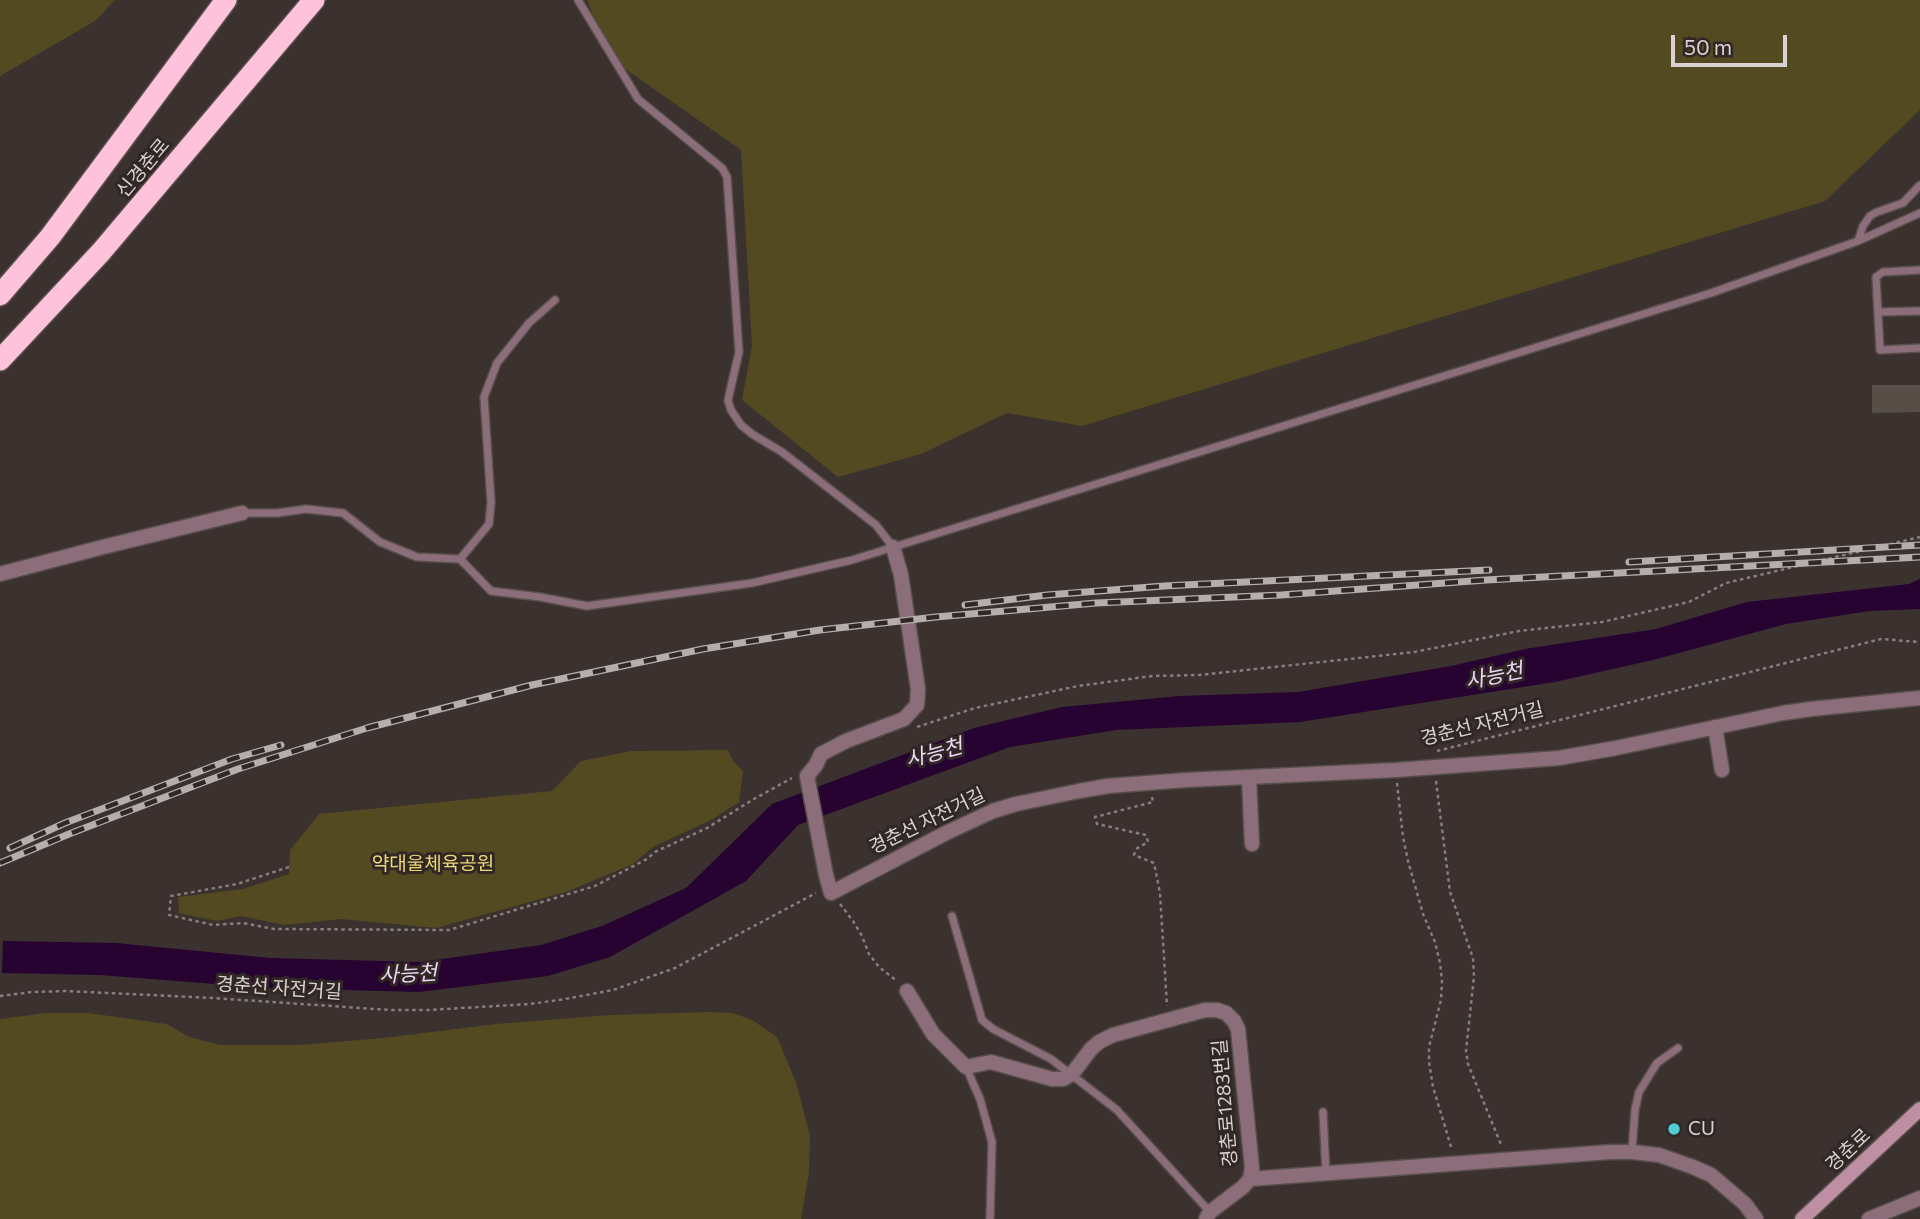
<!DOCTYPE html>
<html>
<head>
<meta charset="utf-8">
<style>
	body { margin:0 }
	#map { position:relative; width:1920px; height:1219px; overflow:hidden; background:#3b312f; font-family:Commissioner,sans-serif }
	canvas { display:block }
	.scale { position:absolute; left:1671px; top:35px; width:116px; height:32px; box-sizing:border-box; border:4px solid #dad3d2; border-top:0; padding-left:9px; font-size:21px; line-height:24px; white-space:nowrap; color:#dad3d2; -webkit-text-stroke:5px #312725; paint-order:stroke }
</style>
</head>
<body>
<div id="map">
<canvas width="1920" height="1219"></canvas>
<div class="scale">50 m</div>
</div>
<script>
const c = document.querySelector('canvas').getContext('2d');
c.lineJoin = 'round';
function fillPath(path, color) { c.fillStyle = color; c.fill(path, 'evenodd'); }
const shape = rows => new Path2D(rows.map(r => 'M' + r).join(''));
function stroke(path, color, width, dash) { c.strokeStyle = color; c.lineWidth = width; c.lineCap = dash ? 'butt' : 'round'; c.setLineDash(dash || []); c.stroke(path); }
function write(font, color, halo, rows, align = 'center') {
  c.font = font + ' Commissioner,"Noto Sans KR",sans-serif'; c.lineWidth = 6; c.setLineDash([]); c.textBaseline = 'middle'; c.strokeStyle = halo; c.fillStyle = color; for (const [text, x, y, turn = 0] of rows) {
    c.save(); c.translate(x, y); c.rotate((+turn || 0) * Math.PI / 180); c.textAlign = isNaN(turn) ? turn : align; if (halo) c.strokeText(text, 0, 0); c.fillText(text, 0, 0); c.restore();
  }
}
const green = shape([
	[0,0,115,0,95,21,0,76],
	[587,0,1920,0,1920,110,1825,201,1082,426,1007,413,921,454,838,477,742,400,752,345,741,150,611,59],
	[728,750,733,761,743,771,739,802,713,819,653,847,633,864,566,892,436,928,341,919,284,925,241,916,217,921,179,913,178,897,243,889,289,874,290,850,319,814,552,791,581,761,631,751],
	[709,1012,733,1013,752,1020,777,1037,796,1082,810,1136,809,1173,801,1219,0,1219,0,1019,46,1013,88,1013,167,1024,189,1037,220,1045,300,1045,383,1038,496,1024,609,1015]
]);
const water = shape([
	[1920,579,1920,609,1869,611,1786,624,1653,660,1555,682,1300,722,1116,730,1010,747,798,825,746,881,610,957,548,976,419,992,266,988,100,975,2,973,3,941,116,943,270,958,421,962,541,945,602,926,686,888,772,804,974,728,1062,707,1180,696,1298,692,1451,666,1525,649,1656,629,1747,602,1909,584]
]);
const building = shape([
	[1872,385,1920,385,1920,412,1872,413]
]);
const path = shape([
	[917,727,975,708,1078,686,1152,676,1200,675,1414,652,1519,631,1602,622,1689,602,1726,583,1920,537],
	[1437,751,1881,639,1920,642],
	[1436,781,1450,892,1473,958,1474,976,1466,1051,1468,1064,1502,1147],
	[1397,783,1403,837,1408,861,1423,914,1435,942,1440,963,1442,981,1441,1000,1429,1047,1429,1062,1433,1087,1452,1150],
	[1152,797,1153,802,1095,817,1097,824,1146,835,1148,842,1136,849,1134,855,1154,863,1160,893,1167,1006],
	[289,867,237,884,171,896,169,915,213,925,243,923,274,929,449,930,595,886,647,859,655,852,707,828,754,799,792,778],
	[840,904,853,921,862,936,869,954,879,967,897,981],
	[0,996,32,992,67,991,213,998,390,1010,428,1010,530,1004,565,999,613,990,675,968,816,893]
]);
const lane = shape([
	[578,0,638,99,722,168,727,177,739,352,730,391,728,401,731,410,741,425,752,434,782,452,876,525,893,547],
	[1858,241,1863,226,1870,216,1877,212,1903,203,1920,185],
	[1920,270,1883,272,1876,277,1880,350,1920,348],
	[1879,312,1920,311],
	[242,513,277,513,306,509,343,513,380,542,417,557,460,559,491,591,540,597,587,606,752,583,852,560,1711,293,1858,241,1920,213],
	[460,559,489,524,491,502,484,397,497,363,529,323,555,300],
	[952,916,982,1020,993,1029,1051,1059,1117,1110,1210,1212],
	[966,1067,980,1099,992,1142,990,1219],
	[1323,1112,1326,1173],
	[1632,1151,1635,1110,1639,1092,1657,1063,1678,1048]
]);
const street = shape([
	[893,547,901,575,918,689,917,705,904,719,846,741,821,754,816,765,807,776,826,875,831,893,946,833,993,811,1016,804,1079,791,1108,786,1186,780,1396,770,1559,758,1616,748,1783,713,1811,709,1920,698],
	[0,574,103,547,242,513],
	[1715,727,1722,770],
	[1249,778,1252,844],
	[907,991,933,1034,966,1067,991,1062,1052,1079,1063,1079,1072,1074,1091,1049,1099,1042,1113,1035,1205,1010,1217,1010,1226,1013,1234,1021,1238,1029,1252,1168,1250,1179,1243,1187,1210,1212,1206,1219],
	[1250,1179,1610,1152,1632,1152,1659,1155,1693,1167,1711,1175,1745,1204,1756,1219],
	[1869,1219,1920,1198]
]);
const secondary = shape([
	[1802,1219,1920,1109]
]);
const highway = shape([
	[0,295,50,237,226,0],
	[0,360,101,252,314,0]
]);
const rail = shape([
	[1629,562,1920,545],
	[965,605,1047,595,1164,586,1489,570],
	[10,848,65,823,232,759,281,745],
	[0,863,69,834,238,769,367,728,532,685,703,649,820,630,936,617,1096,603,1281,595,1486,580,1920,557]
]);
const markers = [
	[1674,1129,7,"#51ccd5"]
];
const streetNames = [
	["신경춘로",143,168,-50],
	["경춘선 자전거길",1482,724,-14],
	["경춘선 자전거길",927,821,-26],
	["경춘선 자전거길",279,988,4],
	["경춘로1283번길",1225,1103,-95],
	["경춘로",1848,1150,-43]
];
const parkNames = [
	["약대울체육공원",433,864]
];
const poiNames = [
	["CU",1688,1129]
];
const waterNames = [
	["사능천",1494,676,-12],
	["사능천",934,753,-15],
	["사능천",408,974,-3]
];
fillPath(green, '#534a21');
fillPath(water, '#270331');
fillPath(building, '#564e47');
stroke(lane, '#584e4c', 10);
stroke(street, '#584e4c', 17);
stroke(secondary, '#584e4c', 17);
stroke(highway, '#584e4c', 24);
stroke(path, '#877e7d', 2.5, [3.5, 3.5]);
stroke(lane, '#8c6e7a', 7);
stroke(street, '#8c6e7a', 14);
stroke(secondary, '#be8fa2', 14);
stroke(highway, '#fec3db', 21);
stroke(rail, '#b6aead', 7);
stroke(rail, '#312725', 4.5, [13]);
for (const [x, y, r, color] of markers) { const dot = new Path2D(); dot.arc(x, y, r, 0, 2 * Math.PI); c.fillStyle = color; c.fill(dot); stroke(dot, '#312725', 2.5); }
write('19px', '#dad3d2', '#312725', streetNames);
write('19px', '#edd875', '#312725', parkNames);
write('19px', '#dad3d2', '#312725', poiNames, 'left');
write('italic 21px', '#eed7f6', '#312725', waterNames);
</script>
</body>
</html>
